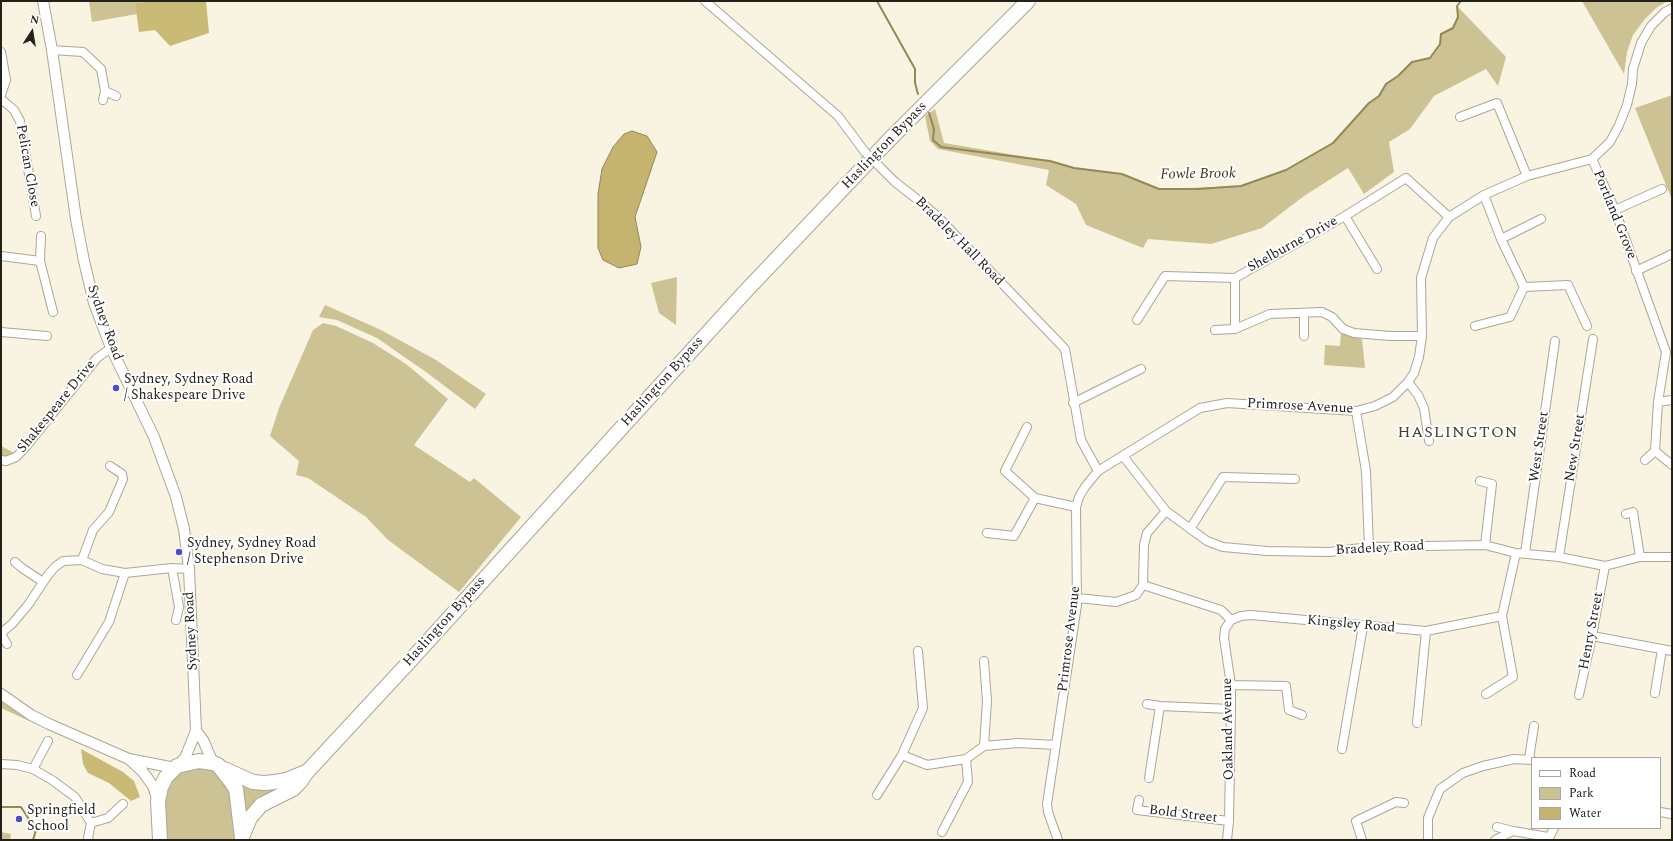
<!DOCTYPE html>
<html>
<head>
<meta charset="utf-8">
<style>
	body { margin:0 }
	#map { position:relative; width:1673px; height:841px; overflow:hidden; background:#f8f4e1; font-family:Spectral,serif }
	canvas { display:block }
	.frame { position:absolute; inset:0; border:2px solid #22211a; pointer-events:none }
	.legend { position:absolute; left:1531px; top:757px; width:130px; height:72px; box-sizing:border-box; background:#fff; border:1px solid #a7a6a3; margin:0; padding:5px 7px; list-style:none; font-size:12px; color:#22211a }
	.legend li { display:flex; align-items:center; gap:8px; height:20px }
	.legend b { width:20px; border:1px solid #a7a6a3 }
	.north { position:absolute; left:12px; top:12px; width:40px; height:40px; -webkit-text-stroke:3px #fff; paint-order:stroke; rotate:12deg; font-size:11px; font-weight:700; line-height:16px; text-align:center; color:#22211a }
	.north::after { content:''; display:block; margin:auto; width:14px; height:18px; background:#22211a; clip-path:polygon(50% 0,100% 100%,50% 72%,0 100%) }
</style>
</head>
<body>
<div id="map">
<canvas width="1673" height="841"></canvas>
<div class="frame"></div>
<ul class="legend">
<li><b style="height:5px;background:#fff"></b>Road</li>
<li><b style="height:11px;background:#ccc294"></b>Park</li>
<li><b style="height:11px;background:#c4b470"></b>Water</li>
</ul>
<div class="north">N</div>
</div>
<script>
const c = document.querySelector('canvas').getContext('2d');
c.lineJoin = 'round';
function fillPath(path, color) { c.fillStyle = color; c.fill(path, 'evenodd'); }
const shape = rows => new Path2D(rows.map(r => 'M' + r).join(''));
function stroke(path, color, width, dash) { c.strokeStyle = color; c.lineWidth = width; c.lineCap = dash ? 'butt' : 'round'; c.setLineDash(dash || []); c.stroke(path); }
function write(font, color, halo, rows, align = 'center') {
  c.font = font + ' Spectral,serif'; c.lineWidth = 4; c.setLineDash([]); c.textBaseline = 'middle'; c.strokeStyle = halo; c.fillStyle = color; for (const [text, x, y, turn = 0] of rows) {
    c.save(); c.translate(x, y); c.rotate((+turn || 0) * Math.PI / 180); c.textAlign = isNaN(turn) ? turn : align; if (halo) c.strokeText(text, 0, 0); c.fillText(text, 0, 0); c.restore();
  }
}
const green = shape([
	[89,1,154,1,135,3,137,14,92,22],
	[1582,1,1668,1,1656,8,1645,19,1633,35,1627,52,1624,74],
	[1457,6,1506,57,1498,86,1486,69,1434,96,1410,129,1389,142,1394,172,1364,194,1348,168,1304,196,1262,228,1211,244,1148,239,1143,248,1086,225,1076,204,1046,185,1049,170,938,149,930,141,925,116,935,109,944,143,1050,161,1074,168,1122,174,1159,189,1241,186,1286,170,1333,143,1369,103,1379,96,1386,84,1398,76,1412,62,1430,57,1440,44,1441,34,1453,28,1458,17],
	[1672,95,1672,200,1635,108],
	[677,277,676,325,659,313,651,283],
	[325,305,381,330,436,360,486,394,475,409,426,372,377,338,337,320,319,317],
	[323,323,336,326,373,343,406,364,448,399,414,445,470,482,474,478,521,517,459,592,388,540,366,517,308,478,296,475,299,461,270,436,279,408,313,330],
	[1341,332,1362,339,1365,368,1324,365,1325,345,1340,346],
	[1,446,18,455,1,460],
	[1,694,49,724,47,729,1,708],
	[189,763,238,776,289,779,266,801,242,840,160,840,161,787],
	[1,832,11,834,10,840,1,840]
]);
const forest = shape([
	[154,1,206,1,209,33,170,46,155,30,139,32,135,3],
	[81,749,123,772,134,781,140,797,131,801,109,783,88,773,83,764]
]);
const water = shape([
	[632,131,647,136,657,152,635,217,641,247,637,264,619,268,603,260,598,248,598,194,602,169,613,147,624,134,632,131]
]);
const stream = shape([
	[877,1,915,69,915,83,918,94],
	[929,113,934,129,933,140,941,147,1050,161,1074,168,1122,174,1159,189,1198,189,1241,186,1286,170,1333,143,1369,103,1379,96,1386,84,1398,76,1412,62,1430,58,1440,44,1441,34,1453,28,1458,17,1457,6,1461,1],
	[1,807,21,807,36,830,33,840]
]);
const minor = shape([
	[705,1,838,116,865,152],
	[52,50,83,52,101,69,105,91,103,100],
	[1,52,6,80,1,95],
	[105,91,116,96],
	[1,99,14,110,20,121,36,216],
	[1460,117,1497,103,1527,176],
	[1592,159,1615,210,1666,352,1658,402,1655,451,1672,465],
	[895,182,922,203,939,218,1065,349,1081,440,1098,471],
	[1484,195,1501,239,1524,287,1568,285,1587,326],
	[1615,210,1662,189],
	[1345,216,1377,269],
	[41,236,40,261,53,312],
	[1501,239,1541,219],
	[1,256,40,261],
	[1636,271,1672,254],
	[1235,278,1235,329,1270,314,1322,312,1332,317,1343,329,1354,333,1390,336,1422,336],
	[1304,313,1304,336],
	[1137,320,1165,276,1235,278,1345,216,1406,178,1449,217],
	[1475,326,1510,317,1524,287],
	[1215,330,1235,329],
	[1,332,47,336],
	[1408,382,1418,395,1424,408,1429,441],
	[1658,402,1672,400],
	[1073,403,1141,369],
	[1356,411,1366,471,1369,547],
	[1027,427,1005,471,1035,498,1076,507],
	[1123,456,1166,511,1207,541,1223,547,1267,551,1329,552,1369,547,1485,545,1516,553,1559,557,1605,566,1640,557,1672,557],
	[1,460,6,461,16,457,24,449,97,358,111,348],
	[1645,460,1655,451],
	[1480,481,1492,484,1485,545],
	[1626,514,1633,512,1640,557],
	[1190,529,1223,477,1295,479],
	[987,533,1014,536,1035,498],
	[1525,553,1555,341],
	[1559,557,1593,339],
	[82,560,93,530,109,512,123,479,122,474,110,466],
	[15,562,22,568,43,582],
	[172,568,179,607,176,620],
	[1143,585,1221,610,1231,620,1241,616,1251,615,1426,631,1502,616,1516,553],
	[1078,598,1116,602,1136,595,1143,585,1144,545,1147,533,1166,511],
	[1,633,12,624,28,605,48,575,55,567,63,561,82,560,102,569,125,573,172,568,189,569],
	[1,634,7,644],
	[1592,636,1672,651],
	[918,651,923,708,902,755,927,765,966,759,984,746,1018,743,1056,745],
	[77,675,109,622,125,573],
	[1231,685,1286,686,1289,710,1302,715],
	[1655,693,1662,649],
	[1486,694,1513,677,1502,616],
	[1579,695,1592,636,1605,566],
	[1147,704,1160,706,1231,709],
	[1417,723,1426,631],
	[984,746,987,701,984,661],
	[1342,749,1363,626],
	[1529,759,1534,726],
	[1,764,17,765,33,769,52,780,75,797,91,823,88,838,89,840],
	[33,769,48,741],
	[1149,778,1160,706],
	[877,795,902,755],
	[1139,800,1137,810,1229,821],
	[1660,812,1672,814],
	[91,823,108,818,123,804],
	[1497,827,1513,831],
	[942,832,968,782,966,759],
	[1058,840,1048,812,1047,804,1077,605,1076,507,1079,497,1085,487,1098,471,1200,408,1227,403,1356,411,1375,406,1393,397,1408,382,1414,373,1419,357,1422,336,1421,278,1433,238,1449,217,1484,195,1527,176,1592,159,1610,142,1619,125,1627,105,1632,84,1633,69,1641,43,1651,26,1665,12,1672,8],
	[1227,840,1229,821,1231,709,1231,685,1224,638,1225,629,1231,620],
	[1362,840,1356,821,1396,802,1404,803],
	[1428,840,1428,818,1440,789,1463,773,1483,766,1514,759,1532,760],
	[1495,840,1513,831,1548,837],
	[1548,840,1554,828]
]);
const tertiary = shape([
	[43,1,52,50,76,219,84,261,94,303,111,348,154,437,176,497,184,529,189,569,196,731,185,758,177,766],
	[1,694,31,715,49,724,129,759,175,768],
	[196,731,203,740,213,763],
	[129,759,143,772,153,786,158,801]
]);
const trunk = shape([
	[224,769,253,782,264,783,275,782,289,779,306,772],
	[242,837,250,818,261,805,293,789,300,782,307,772,410,661,743,294,890,139,1028,1],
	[160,840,158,801,161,787,166,777,177,766,199,761,213,763,218,765,232,783,236,789,242,838]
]);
const minorBridge = shape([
	[865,152,895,182]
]);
const markers = [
	[116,388,4,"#4d4dc4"],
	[179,552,4,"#4d4dc4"],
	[19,819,4,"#4d4dc4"]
];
const streetNames = [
	["Haslington Bypass",885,146,-46],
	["Pelican Close",27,166,80],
	["Portland Grove",1614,215,68],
	["Bradeley Hall Road",959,242,45],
	["Shelburne Drive",1293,245,-29],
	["Sydney Road",104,323,70],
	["Haslington Bypass",663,382,-48],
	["Shakespeare Drive",57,407,-51],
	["Primrose Avenue",1300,407,3],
	["West Street",1540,447,-82],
	["New Street",1576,448,-81],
	["Bradeley Road",1380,549,-3],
	["Haslington Bypass",445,622,-48],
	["Kingsley Road",1351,625,5],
	["Sydney Road",192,631,-93],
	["Henry Street",1592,631,-79],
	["Primrose Avenue",1070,639,-83],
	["Oakland Avenue",1229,729,-91],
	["Bold Street",1183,815,7]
];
const poiNames = [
	["Sydney, Sydney Road",124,380],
	["/ Shakespeare Drive",124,396],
	["Sydney, Sydney Road",187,544],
	["/ Stephenson Drive",187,560],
	["Springfield",27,811],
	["School",27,827]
];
const waterNames = [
	["Fowle Brook",1198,175,-1]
];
const quarterNames = [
	["HASLINGTON",1458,434]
];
fillPath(green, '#ccc294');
fillPath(forest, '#c9ba75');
fillPath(water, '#c4b470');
stroke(water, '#938856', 1);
stroke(stream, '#938856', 2);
stroke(minor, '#aba795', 10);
stroke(tertiary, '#aba795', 12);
stroke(trunk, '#aba795', 16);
stroke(minor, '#fff', 8);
stroke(tertiary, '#fff', 10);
stroke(trunk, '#fff', 14);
stroke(minorBridge, '#aba795', 10, []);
stroke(minorBridge, '#fff', 8);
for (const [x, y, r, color] of markers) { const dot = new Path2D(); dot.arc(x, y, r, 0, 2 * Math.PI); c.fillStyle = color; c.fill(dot); stroke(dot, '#fff', 1.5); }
write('14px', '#22211a', '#fff', streetNames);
write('14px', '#22211a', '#fff', poiNames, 'left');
write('italic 15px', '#3d3617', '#fff', waterNames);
c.letterSpacing = '1px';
write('16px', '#454232', '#fff', quarterNames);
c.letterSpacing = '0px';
</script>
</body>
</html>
